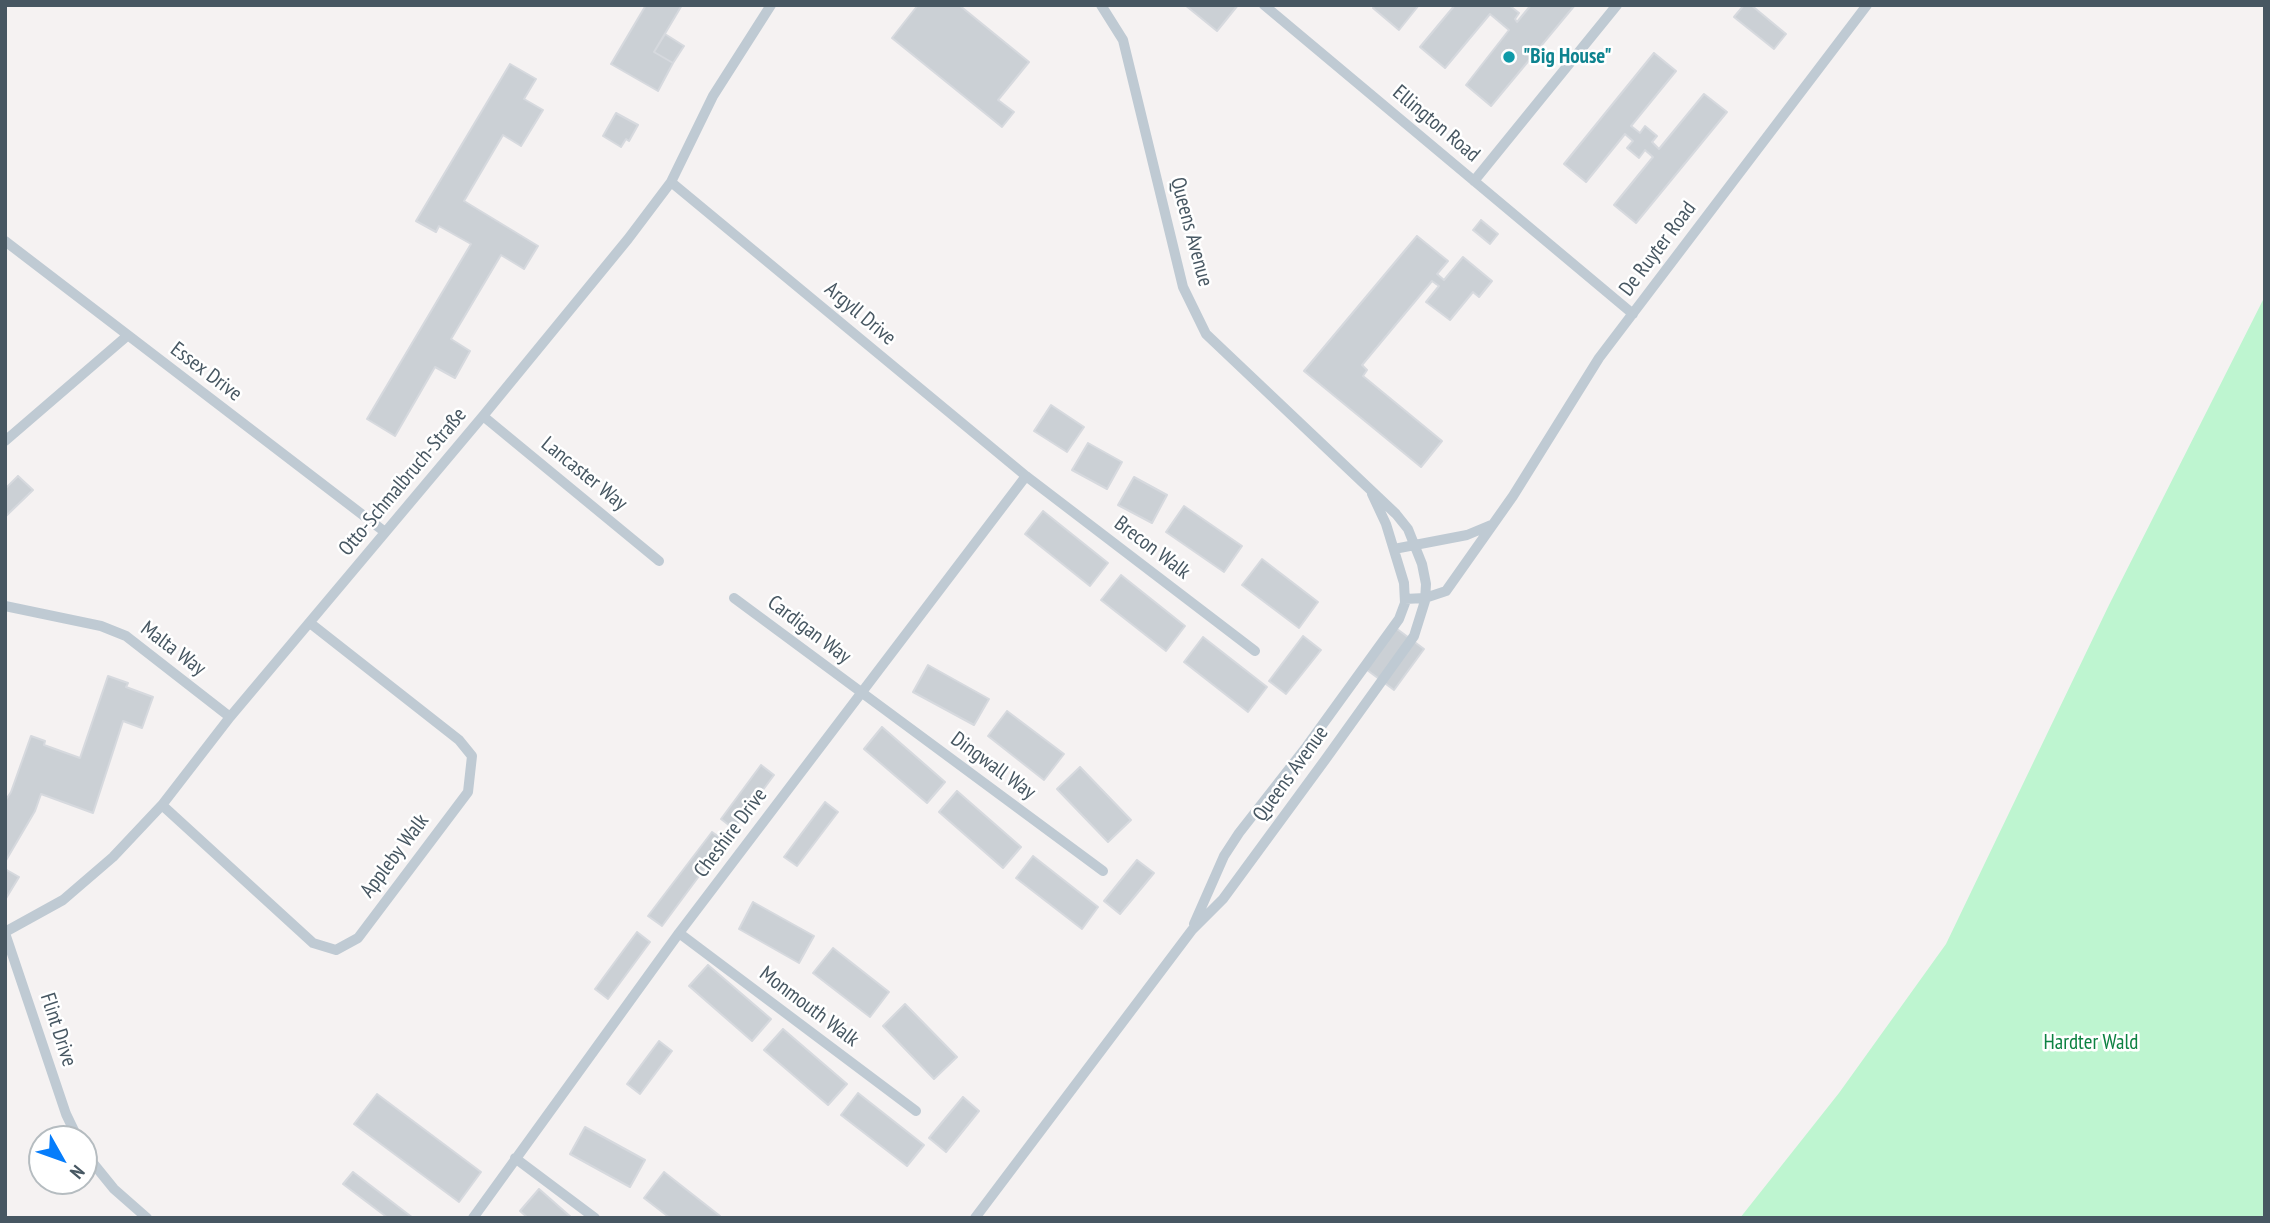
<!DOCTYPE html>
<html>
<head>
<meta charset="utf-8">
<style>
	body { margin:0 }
	#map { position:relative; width:2270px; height:1223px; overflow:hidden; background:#f5f2f2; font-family:"PT Sans Narrow",sans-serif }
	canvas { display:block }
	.frame { position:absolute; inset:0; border:7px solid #475762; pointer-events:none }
	.north { position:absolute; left:28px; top:1125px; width:70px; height:70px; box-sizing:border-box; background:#fff; border:2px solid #b5bcc0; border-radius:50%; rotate:130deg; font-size:19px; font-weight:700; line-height:28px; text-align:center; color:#475762 }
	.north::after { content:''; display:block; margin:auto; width:24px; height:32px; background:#067dfb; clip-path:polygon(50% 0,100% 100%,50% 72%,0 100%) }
</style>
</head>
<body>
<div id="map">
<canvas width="2270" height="1223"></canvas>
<div class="frame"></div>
<div class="north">N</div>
</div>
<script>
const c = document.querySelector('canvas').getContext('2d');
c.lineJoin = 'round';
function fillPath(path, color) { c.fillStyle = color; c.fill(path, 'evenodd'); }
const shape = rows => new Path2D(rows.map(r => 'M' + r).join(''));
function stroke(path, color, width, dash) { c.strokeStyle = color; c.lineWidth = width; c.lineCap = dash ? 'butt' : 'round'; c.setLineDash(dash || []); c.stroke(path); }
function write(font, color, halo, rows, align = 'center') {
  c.font = font + ' "PT Sans Narrow",sans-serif'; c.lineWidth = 5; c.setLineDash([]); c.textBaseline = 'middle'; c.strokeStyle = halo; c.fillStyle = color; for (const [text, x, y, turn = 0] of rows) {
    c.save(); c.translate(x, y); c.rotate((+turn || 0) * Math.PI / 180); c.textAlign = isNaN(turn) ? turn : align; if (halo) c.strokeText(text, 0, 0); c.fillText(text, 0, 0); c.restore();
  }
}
const green = shape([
	[2265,296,2265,1218,1740,1218,1839,1093,1946,944,2109,605]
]);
const building = shape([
	[646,5,682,5,654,52,673,63,658,91,611,64,646,5],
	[918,5,959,5,1029,62,998,100,1014,112,1002,127,892,38,918,5],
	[1185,5,1238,5,1217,31,1185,5],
	[1375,5,1419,5,1399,30,1373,8,1375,5],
	[1455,5,1509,5,1519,13,1515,19,1517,22,1531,5,1575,5,1491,106,1466,85,1509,30,1490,14,1445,68,1420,47,1455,5],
	[1744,5,1751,5,1786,34,1774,49,1734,17,1744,5],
	[665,34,684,46,673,63,654,52,665,34],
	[1654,53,1676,71,1631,126,1640,133,1645,126,1657,136,1652,142,1659,149,1704,94,1727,112,1636,223,1614,205,1653,157,1645,150,1639,158,1627,148,1633,141,1625,134,1586,182,1564,164,1654,53],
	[510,64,536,79,524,99,543,110,521,146,503,135,464,201,538,246,524,269,501,255,451,339,470,351,455,378,435,367,395,436,367,419,471,244,439,226,436,232,416,221,510,64],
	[616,113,638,125,629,141,626,139,621,147,603,136,616,113],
	[1481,220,1498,234,1490,244,1473,230,1481,220],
	[1417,236,1448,261,1437,274,1444,280,1463,257,1492,281,1479,297,1473,292,1450,320,1426,302,1439,286,1432,281,1362,365,1367,370,1363,376,1442,441,1421,467,1304,371,1417,236],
	[1051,405,1084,427,1067,452,1034,431,1051,405],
	[1088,443,1122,462,1107,489,1072,470,1088,443],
	[18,476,33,490,5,517,5,489,18,476],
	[1134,477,1167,495,1152,523,1118,505,1134,477],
	[1184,506,1242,546,1224,572,1166,532,1184,506],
	[1043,511,1108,563,1090,586,1025,534,1043,511],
	[1262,559,1318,602,1299,628,1242,585,1262,559],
	[1121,575,1185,626,1166,651,1101,600,1121,575],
	[1393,626,1424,649,1394,690,1363,667,1393,626],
	[1303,636,1321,650,1286,694,1269,681,1303,636],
	[1203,637,1267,687,1248,712,1184,662,1203,637],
	[928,665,989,699,974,725,913,692,928,665],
	[108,676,128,683,126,687,153,697,142,728,123,721,93,813,41,794,35,811,5,862,5,801,11,792,31,736,45,741,44,745,80,758,108,676],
	[1007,711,1064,754,1044,780,988,736,1007,711],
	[882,727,945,782,927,803,864,749,882,727],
	[761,765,774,775,734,829,721,819,761,765],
	[1080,767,1131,820,1108,842,1057,789,1080,767],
	[957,791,1021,847,1003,868,939,812,957,791],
	[825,802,838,812,797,866,784,857,825,802],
	[712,832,725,841,662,926,648,916,712,832],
	[1033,856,1098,907,1082,929,1016,878,1033,856],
	[1137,860,1154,873,1120,914,1104,901,1137,860],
	[5,869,19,877,5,900,5,869],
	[753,902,814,936,799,963,739,929,753,902],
	[637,932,650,942,608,999,595,989,637,932],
	[833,948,889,992,870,1017,813,973,833,948],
	[708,965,771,1019,752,1041,689,986,708,965],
	[905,1004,957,1057,934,1079,883,1026,905,1004],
	[783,1029,847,1084,828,1105,764,1050,783,1029],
	[659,1041,672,1051,640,1094,627,1084,659,1041],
	[858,1093,924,1145,907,1166,841,1115,858,1093],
	[377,1094,481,1172,459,1202,354,1124,377,1094],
	[963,1097,979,1111,946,1152,929,1138,963,1097],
	[585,1127,645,1160,630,1187,570,1154,585,1127],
	[353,1172,413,1218,388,1218,343,1184,353,1172],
	[664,1172,720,1216,719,1218,670,1218,644,1198,664,1172],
	[539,1189,572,1218,528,1218,520,1211,539,1189]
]);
const service = shape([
	[1264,5,1633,314],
	[1474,181,1617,5],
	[671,182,1026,476,1255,651],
	[5,241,385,532],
	[483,416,659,561],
	[5,441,127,336],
	[1394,549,1467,535,1491,525],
	[734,598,1103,871],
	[1405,599,1425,598,1446,591,1513,496,1599,358,1867,5],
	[5,606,101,626,126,636,230,717],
	[162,805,313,943,336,950,358,938,468,792,472,756,459,740,310,623],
	[1194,924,1224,856,1239,833,1307,746,1399,619,1405,603,1404,583,1386,524,1372,494],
	[5,932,63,900,113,857,162,805,230,717,483,416,628,239,671,182,713,96,771,5],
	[5,933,66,1114,78,1139],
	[679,933,916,1111],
	[84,1152,114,1189,147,1218],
	[515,1158,595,1218],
	[473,1218,679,933,1026,476],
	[975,1218,1192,930,1223,899,1325,760,1414,636,1425,601,1426,584,1422,564,1408,529,1396,514,1206,334,1183,287,1123,40,1101,5]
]);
const markers = [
	[1509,57,7,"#0f9aa8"]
];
const cultureNames = [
	["\"Big House\"",1523,57]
];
const streetNames = [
	["Ellington Road",1436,124,40],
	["Queens Avenue",1191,232,75],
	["De Ruyter Road",1658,249,-53],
	["Argyll Drive",860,314,40],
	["Essex Drive",206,372,37],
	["Lancaster Way",584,474,39],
	["Otto-Schmalbruch-Straße",403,482,-50],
	["Brecon Walk",1152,548,37],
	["Cardigan Way",809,630,37],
	["Malta Way",173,649,37],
	["Dingwall Way",993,766,36],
	["Queens Avenue",1291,774,-54],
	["Cheshire Drive",731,833,-53],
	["Appleby Walk",395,856,-53],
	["Monmouth Walk",809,1007,37],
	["Flint Drive",58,1030,72]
];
const parkNames = [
	["Hardter Wald",2091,1043]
];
fillPath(green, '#bef5d0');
fillPath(building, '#cbd0d5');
stroke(building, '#d6d9de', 2);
stroke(service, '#bfcad3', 10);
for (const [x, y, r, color] of markers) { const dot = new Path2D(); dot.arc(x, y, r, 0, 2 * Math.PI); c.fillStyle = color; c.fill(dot); stroke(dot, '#fff', 2.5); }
write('bold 21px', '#0d838f', '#fff', cultureNames, 'left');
write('21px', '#475762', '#fff', streetNames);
write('21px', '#0d8242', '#fff', parkNames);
</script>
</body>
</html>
